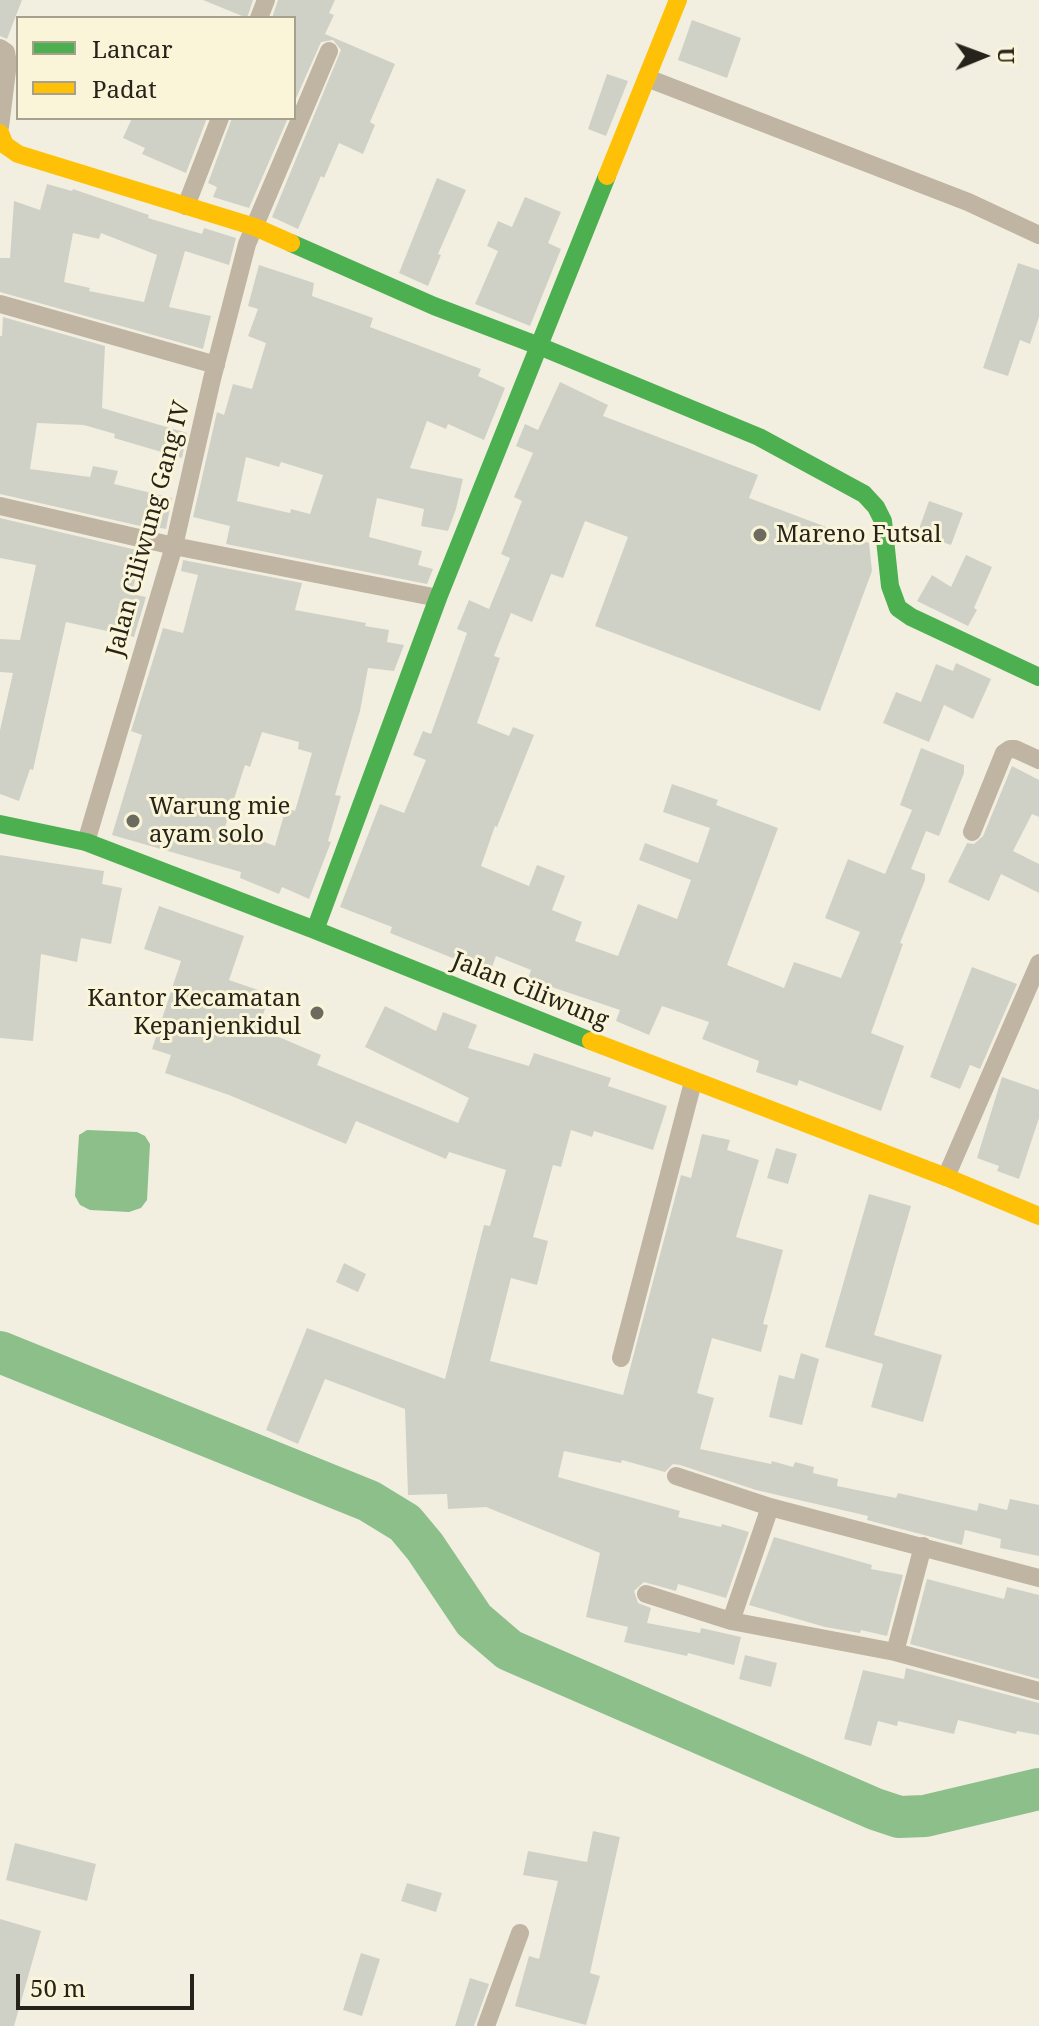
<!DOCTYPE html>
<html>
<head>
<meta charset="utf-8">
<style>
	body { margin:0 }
	#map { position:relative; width:1039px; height:2026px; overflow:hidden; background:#f2efe1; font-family:"Noto Serif",serif }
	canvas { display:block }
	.legend { position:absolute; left:16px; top:16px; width:280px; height:104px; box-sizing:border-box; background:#faf4d9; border:2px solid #a5a18d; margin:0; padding:10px 14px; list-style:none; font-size:24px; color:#26241a }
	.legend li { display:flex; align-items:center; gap:16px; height:40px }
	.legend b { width:40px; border:2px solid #a5a18d }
	.north { position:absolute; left:943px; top:16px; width:80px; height:80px; -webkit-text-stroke:6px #faf4d9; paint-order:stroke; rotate:89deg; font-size:22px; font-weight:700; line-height:32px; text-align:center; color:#26241a }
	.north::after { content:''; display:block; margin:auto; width:28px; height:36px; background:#26241a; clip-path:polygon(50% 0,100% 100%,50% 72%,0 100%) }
	.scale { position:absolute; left:16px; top:1974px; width:178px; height:36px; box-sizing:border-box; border:4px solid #26241a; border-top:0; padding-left:10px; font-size:24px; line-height:28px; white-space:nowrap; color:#26241a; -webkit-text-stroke:6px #faf4d9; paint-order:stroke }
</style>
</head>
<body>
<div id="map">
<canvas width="1039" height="2026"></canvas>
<ul class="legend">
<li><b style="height:10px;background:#4caf50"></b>Lancar</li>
<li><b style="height:10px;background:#ffc107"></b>Padat</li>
</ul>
<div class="north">U</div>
<div class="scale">50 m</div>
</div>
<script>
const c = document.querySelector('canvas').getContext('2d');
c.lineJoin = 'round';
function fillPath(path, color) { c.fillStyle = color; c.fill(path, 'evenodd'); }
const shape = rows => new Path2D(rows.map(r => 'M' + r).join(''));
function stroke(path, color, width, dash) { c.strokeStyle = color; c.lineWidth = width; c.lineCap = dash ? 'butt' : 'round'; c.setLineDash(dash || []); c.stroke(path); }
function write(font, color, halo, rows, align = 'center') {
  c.font = font + ' "Noto Serif",serif'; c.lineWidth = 6; c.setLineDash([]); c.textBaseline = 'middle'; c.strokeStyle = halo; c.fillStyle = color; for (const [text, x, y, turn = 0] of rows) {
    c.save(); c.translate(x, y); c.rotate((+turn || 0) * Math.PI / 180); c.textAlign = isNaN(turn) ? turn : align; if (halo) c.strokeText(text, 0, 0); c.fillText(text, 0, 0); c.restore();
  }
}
const water = shape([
	[87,1130,137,1132,145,1136,150,1144,147,1200,141,1208,129,1212,90,1210,80,1205,75,1196,79,1135]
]);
const river = shape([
	[0,1352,369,1501,405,1523,425,1547,474,1620,509,1650,875,1809,899,1817,925,1816,1039,1789]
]);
const building = shape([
	[0,0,22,0,7,39,0,36],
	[203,0,253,0,247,18],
	[278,0,335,0,329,13,334,15,325,34,395,64,370,122,375,125,363,154,339,143,324,178,321,176,298,229,272,217,341,50,333,40,321,42,294,103,294,18,272,18],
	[692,20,741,38,727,78,678,60],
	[607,74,628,81,606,136,588,129],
	[132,118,207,118,186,173,142,154,145,148,123,138],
	[232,118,288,118,249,208,213,197,217,187,208,183],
	[437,178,466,190,438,254,441,255,428,286,399,273],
	[47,184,72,191,73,189,149,215,148,218,202,234,204,228,236,238,229,265,185,251,169,307,211,316,203,349,0,292,0,258,10,258,14,201,40,210],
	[73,233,99,239,101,233,157,255,144,302,89,291,90,288,64,282],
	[525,197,561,212,548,243,561,249,530,326,475,304,498,251,487,246,498,221,512,227],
	[1018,263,1039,270,1039,317,1030,344,1020,340,1008,376,983,368],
	[259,265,314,283,312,296,373,318,370,327,481,369,478,376,505,388,484,440,448,424,446,429,427,421,410,468,463,479,456,509,448,531,421,526,424,509,377,498,369,537,422,551,418,565,433,569,427,584,226,544,230,526,193,517,217,412,224,415,233,384,252,389,266,343,248,336,258,309,248,306],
	[246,457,279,467,281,462,323,475,310,514,291,509,290,513,237,501],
	[3,317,105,346,102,408,187,433,182,458,114,438,115,434,84,425,37,423,30,469,90,477,93,466,118,471,114,484,172,498,166,529,150,526,149,528,0,494,0,336,2,336],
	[560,382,608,405,603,416,758,475,749,498,869,543,872,571,820,711,595,626,628,537,585,521,563,578,551,574,532,622,511,613,494,656,500,658,477,723,509,736,513,727,534,735,497,827,495,826,481,866,529,886,537,865,565,876,552,910,582,922,575,941,618,956,638,904,677,919,691,880,639,860,645,843,698,863,710,828,663,812,672,784,718,800,716,805,778,828,727,965,784,988,794,962,841,978,860,932,825,918,848,859,885,874,912,810,900,805,921,748,964,765,964,773,939,836,926,831,911,869,925,874,925,880,900,943,903,944,871,1033,904,1046,881,1111,799,1080,797,1086,756,1072,759,1061,702,1039,709,1022,662,1006,649,1035,616,1021,620,1010,528,979,531,970,496,956,490,973,390,933,392,927,340,907,380,804,404,813,426,760,413,755,423,731,431,734,467,633,457,629,469,600,489,609,510,558,501,554,522,501,514,497,533,453,516,446,525,424,538,430],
	[929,501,963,513,951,545,920,534,920,526],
	[0,518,141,551,132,594,146,597,134,637,66,622,33,770,30,769,19,801,0,794,0,730,13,673,0,672,0,639,20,640,36,565,0,558],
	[966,555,992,567,974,608,977,610,968,626,917,601,932,575,951,587],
	[183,560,302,583,295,610,366,623,365,626,389,630,387,642,404,645,394,671,368,668,360,711,335,795,341,796,328,841,331,842,309,899,282,887,279,894,240,878,241,872,112,835,142,735,131,731,163,628,183,633,198,575,181,571],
	[262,732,299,742,298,749,312,753,295,811,286,808,275,846,225,827,245,765,250,767],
	[956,663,991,679,973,719,944,705,929,742,883,723,896,692,921,702,936,664,953,671],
	[1012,766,1039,780,1039,817,1032,814,1013,851,1039,864,1039,893,1001,874,989,901,948,882,967,843,974,844,983,836],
	[0,855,104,871,102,884,122,888,111,944,81,938,77,962,41,954,33,1041,0,1038],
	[159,906,244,936,229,980,258,990,255,1001,266,1006,258,1028,321,1055,317,1065,458,1123,469,1098,365,1047,385,1006,436,1031,443,1012,477,1025,468,1048,529,1066,534,1053,611,1078,608,1086,667,1106,653,1150,594,1131,592,1137,571,1130,561,1167,553,1165,533,1237,548,1241,537,1285,511,1278,490,1361,623,1395,681,1175,691,1178,702,1134,730,1140,727,1150,759,1160,736,1237,783,1250,763,1324,768,1325,761,1352,712,1338,697,1393,714,1398,700,1449,771,1464,772,1461,793,1467,795,1462,814,1467,813,1473,838,1479,837,1486,896,1498,898,1493,977,1511,979,1503,1007,1510,1010,1499,1039,1505,1039,1556,1000,1548,1001,1539,965,1530,962,1545,867,1520,868,1516,756,1490,680,1465,673,1464,665,1472,622,1460,621,1463,564,1451,558,1477,680,1511,678,1517,721,1527,722,1524,749,1532,726,1598,678,1584,676,1591,644,1582,634,1591,638,1603,651,1608,647,1623,700,1633,701,1628,741,1637,734,1665,688,1653,687,1656,624,1642,628,1627,586,1617,600,1553,486,1507,448,1509,447,1494,408,1495,405,1409,325,1379,298,1444,266,1430,307,1328,445,1379,484,1225,490,1226,506,1170,449,1152,446,1159,356,1121,346,1144,229,1095,165,1073,171,1055,152,1049,181,961,144,949],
	[972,967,1017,984,980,1069,970,1065,960,1089,930,1077],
	[1002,1077,1039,1090,1039,1118,1019,1179,997,1171,999,1166,977,1158],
	[776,1148,797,1154,788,1184,767,1178],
	[869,1194,911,1206,874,1335,942,1355,923,1422,871,1407,883,1364,825,1347],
	[344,1263,366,1274,358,1292,336,1282],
	[801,1353,819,1359,802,1425,769,1417,779,1375,794,1379],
	[774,1537,872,1565,871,1569,903,1575,887,1636,861,1630,860,1633,825,1627,749,1605],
	[927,1579,1004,1599,1007,1587,1039,1595,1039,1679,910,1644],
	[745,1655,777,1663,771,1687,739,1679],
	[906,1668,1039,1703,1039,1735,1017,1731,1016,1734,958,1720,954,1734,898,1721,897,1726,878,1721,871,1746,844,1739,863,1670,904,1679],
	[593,1831,620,1837,590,1973,600,1976,586,2025,515,2006,529,1956,539,1959,558,1881,523,1875,528,1851,587,1862],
	[15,1843,96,1864,87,1901,6,1880],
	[407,1883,442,1893,436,1912,401,1901],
	[0,1919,41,1931,14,2026,0,2026],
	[361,1953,380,1959,362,2016,343,2010],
	[470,1978,489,1984,474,2026,455,2026]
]);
const street = shape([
	[259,18,266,0],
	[0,48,6,52,8,63,0,127],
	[647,78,968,202,1039,235],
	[186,206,220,118],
	[0,304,216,365],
	[0,506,174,546,438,598],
	[972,832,1004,753,1010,749,1015,749,1039,760],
	[86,842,174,546,212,379,247,244,329,51],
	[946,1177,1039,963],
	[621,1358,693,1082],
	[676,1476,770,1507,1039,1578],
	[646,1594,731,1621,895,1652,1039,1691],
	[731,1621,770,1507],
	[895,1652,923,1546],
	[486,2026,520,1933]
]);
const fast = shape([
	[291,243,434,306,539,346,759,437,864,494,876,507,883,521,890,586,898,608,911,617,1039,677],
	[0,824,86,842,315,930,591,1041],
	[315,930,438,598,607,176]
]);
const slow = shape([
	[0,133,5,145,18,154,255,227,291,243],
	[607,176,678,0],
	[591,1041,946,1177,1039,1216]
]);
const markers = [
	[760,535,8,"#6d6b60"],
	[133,821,8,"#6d6b60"],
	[317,1013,8,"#6d6b60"]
];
const streetNames = [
	["Jalan Ciliwung Gang IV",149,529,-75],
	["Jalan Ciliwung",530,991,22]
];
const poiNames = [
	["Mareno Futsal",776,535],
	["Warung mie",149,807],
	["ayam solo",149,835],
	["Kantor Kecamatan",301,999,"right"],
	["Kepanjenkidul",301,1027,"right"]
];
fillPath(water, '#8cbf8a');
stroke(river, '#8cbf8a', 42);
fillPath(building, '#d0d1c6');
stroke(street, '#c0b4a2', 18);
stroke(fast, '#4caf50', 18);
stroke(slow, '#ffc107', 18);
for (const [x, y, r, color] of markers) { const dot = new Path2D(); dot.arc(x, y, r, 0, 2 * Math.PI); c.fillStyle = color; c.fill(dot); stroke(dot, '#faf4d9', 3); }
write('24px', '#26241a', '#faf4d9', streetNames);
write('24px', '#26241a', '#faf4d9', poiNames, 'left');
</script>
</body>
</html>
